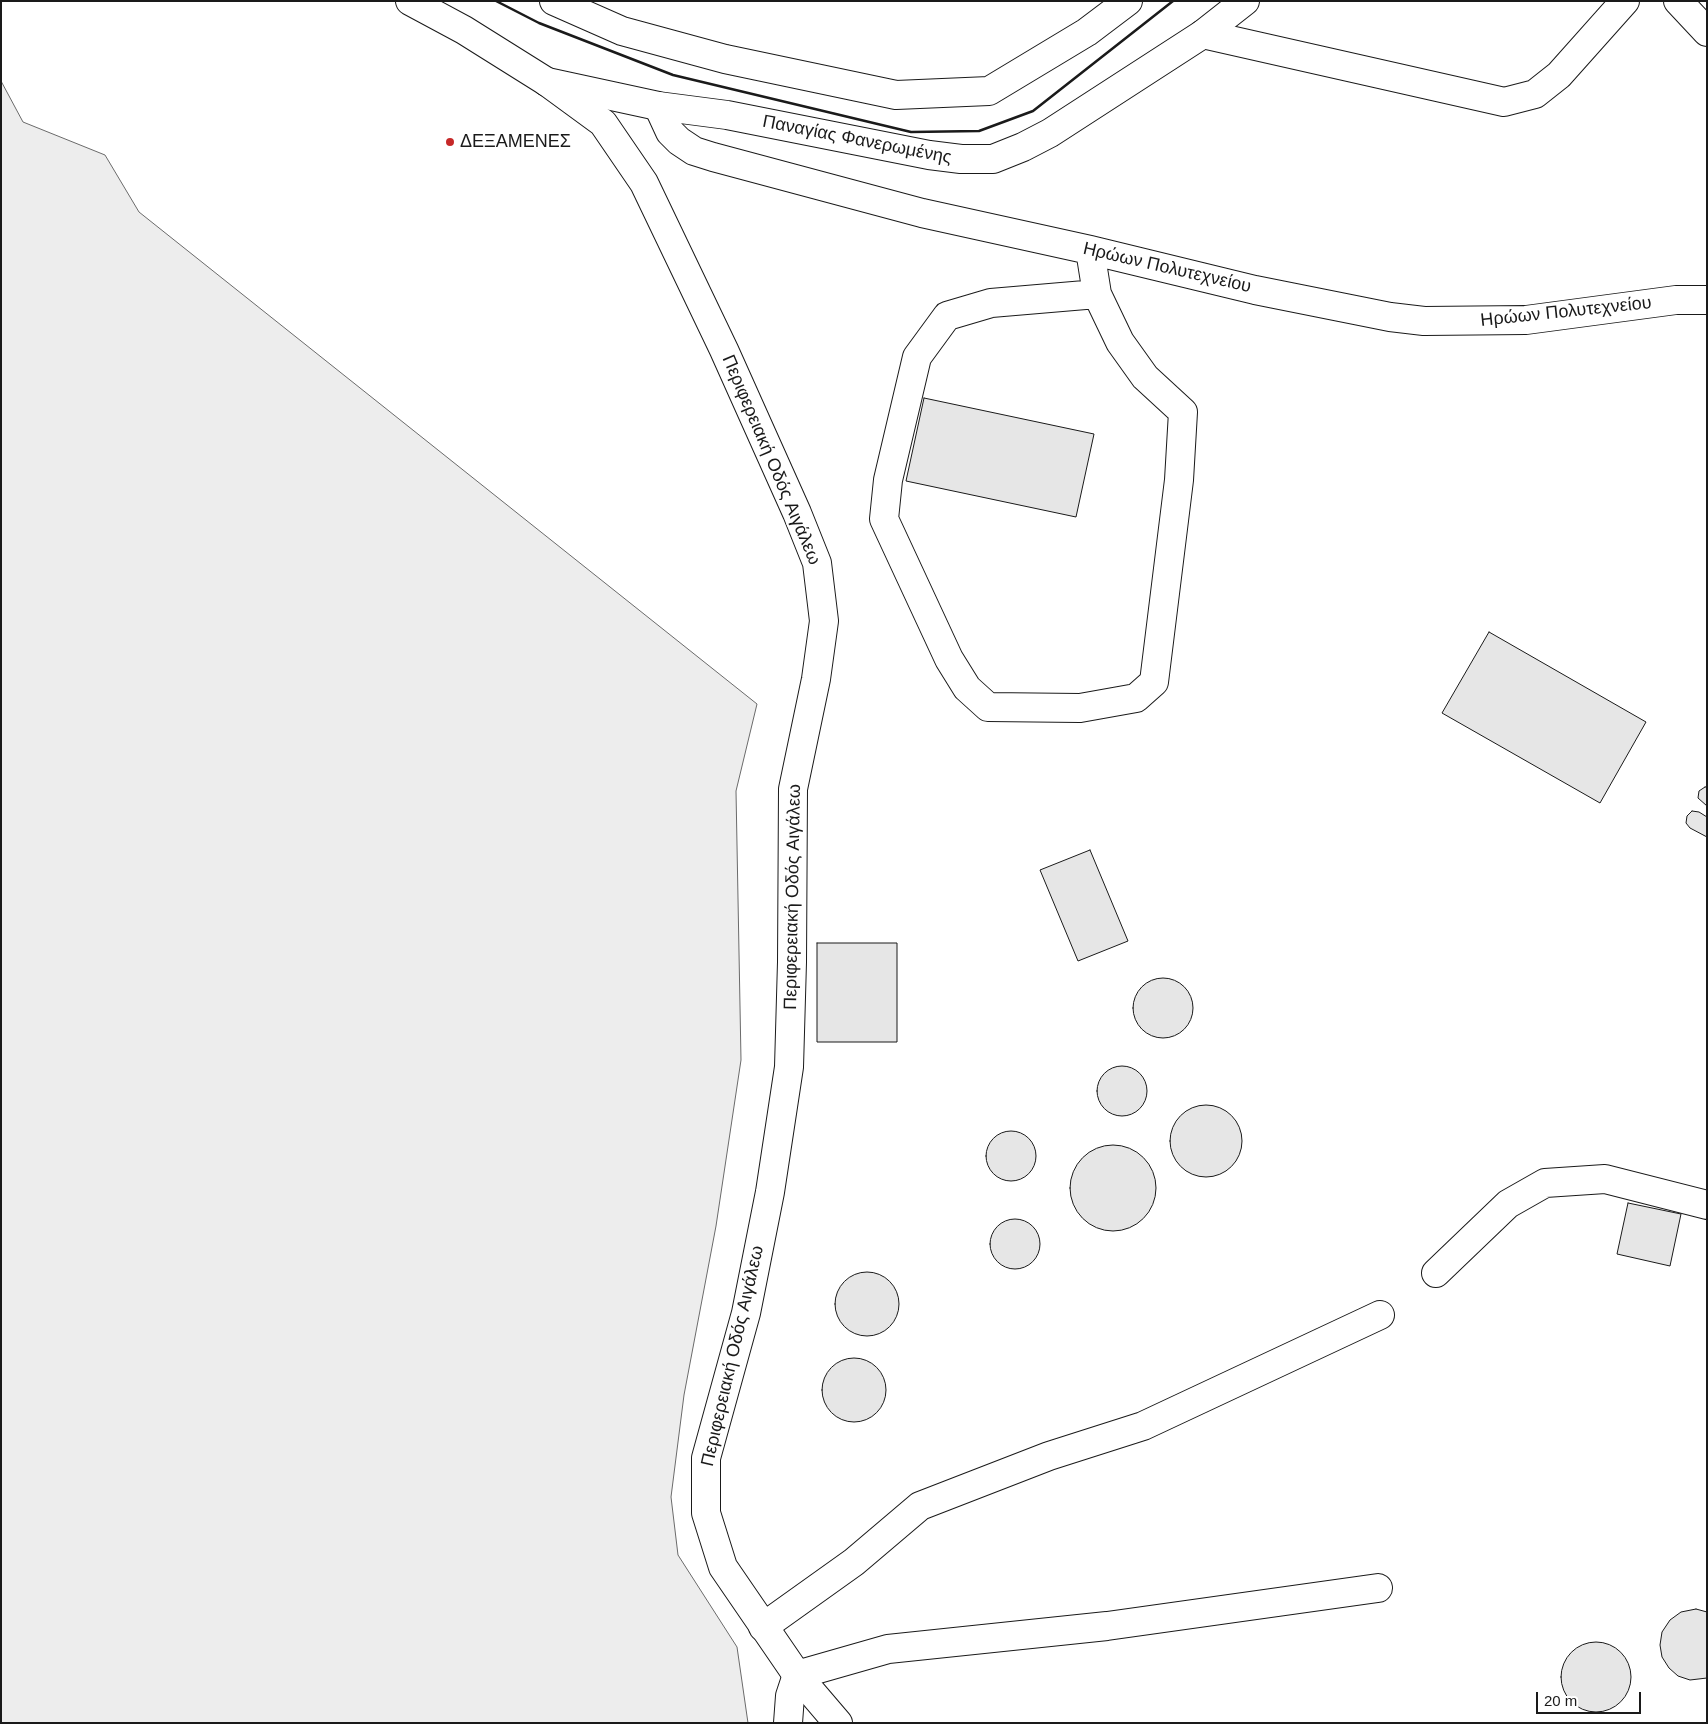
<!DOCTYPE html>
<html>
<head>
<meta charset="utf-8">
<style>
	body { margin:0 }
	#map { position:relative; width:1708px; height:1724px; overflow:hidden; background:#fff; font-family:Arial,sans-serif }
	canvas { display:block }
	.frame { position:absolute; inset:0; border:2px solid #1a1a1a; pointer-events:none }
	.scale { position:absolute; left:1536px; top:1692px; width:105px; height:22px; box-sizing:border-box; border:2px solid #1a1a1a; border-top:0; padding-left:6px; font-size:15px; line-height:18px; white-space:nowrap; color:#1a1a1a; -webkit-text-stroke:4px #fff; paint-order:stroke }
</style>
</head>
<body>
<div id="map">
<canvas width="1708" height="1724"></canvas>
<div class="frame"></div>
<div class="scale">20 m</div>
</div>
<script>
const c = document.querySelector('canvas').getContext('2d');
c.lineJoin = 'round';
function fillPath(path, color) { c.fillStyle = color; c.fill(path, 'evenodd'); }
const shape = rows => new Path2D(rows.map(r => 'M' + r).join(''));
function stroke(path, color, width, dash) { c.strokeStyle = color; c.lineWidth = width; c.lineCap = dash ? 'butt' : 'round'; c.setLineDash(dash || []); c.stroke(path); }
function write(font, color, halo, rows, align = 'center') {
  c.font = font + ' Arial,sans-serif'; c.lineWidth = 4; c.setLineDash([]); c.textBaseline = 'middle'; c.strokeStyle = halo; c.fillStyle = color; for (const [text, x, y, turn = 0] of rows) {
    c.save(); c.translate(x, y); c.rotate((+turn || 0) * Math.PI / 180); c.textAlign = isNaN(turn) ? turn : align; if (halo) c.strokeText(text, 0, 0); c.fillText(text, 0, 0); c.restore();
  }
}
const green = shape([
	[1,81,23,122,105,155,139,212,757,704,736,791,741,1060,716,1226,684,1395,671,1497,678,1555,737,1647,748,1723,1,1723,1,81]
]);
const building = shape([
	[924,398,1094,434,1076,517,906,481,924,398],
	[1489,632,1646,722,1600,803,1442,713,1489,632],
	[1705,787,1707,787,1707,806,1698,798,1699,791,1705,787],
	[1692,811,1699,812,1707,817,1707,837,1690,828,1686,823,1687,816,1692,811],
	[1090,850,1128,941,1078,961,1040,870,1090,850],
	[817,943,897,943,897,1042,817,1042,817,943],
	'1133 1008a30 30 0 1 1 60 0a30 30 0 1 1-60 0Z',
	'1097 1091a25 25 0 1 1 50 0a25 25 0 1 1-50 0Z',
	'1170 1141a36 36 0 1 1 72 0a36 36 0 1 1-72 0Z',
	'986 1156a25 25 0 1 1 50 0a25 25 0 1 1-50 0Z',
	'1070 1188a43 43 0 1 1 86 0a43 43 0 1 1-86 0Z',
	[1628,1203,1681,1214,1670,1266,1617,1254,1628,1203],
	'990 1244a25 25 0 1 1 50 0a25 25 0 1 1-50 0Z',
	'835 1304a32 32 0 1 1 64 0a32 32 0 1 1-64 0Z',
	'822 1390a32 32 0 1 1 64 0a32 32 0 1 1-64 0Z',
	[1696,1609,1707,1612,1707,1678,1690,1680,1678,1676,1669,1668,1662,1657,1660,1645,1662,1632,1670,1620,1681,1612,1696,1609],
	'1561 1677a35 35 0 1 1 70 0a35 35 0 1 1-70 0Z'
]);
const minor = shape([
	[554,1,622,31,725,59,896,95,989,91,1087,32,1128,1],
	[1678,1,1707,32],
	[1203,34,1504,102,1535,94,1559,75,1625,1],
	[658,106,670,132,679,141,694,151,713,157,922,213,1090,250,1255,290,1390,317,1424,321,1526,320,1676,300,1707,300],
	[1090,250,1097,294,1120,342,1145,377,1183,412,1179,480,1154,682,1136,698,1080,708,988,707,967,688,949,659,884,519,888,480,917,357,947,316,991,303,1097,294],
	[1436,1273,1508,1204,1545,1183,1605,1179,1707,1205],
	[763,1627,854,1562,920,1506,1049,1456,1143,1426,1380,1315],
	[788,1723,790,1696,797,1675,888,1649,1107,1626,1378,1588]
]);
const major = shape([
	[547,82,658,106,727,115,929,155,961,159,993,159,1023,147,1050,133,1203,34,1245,1]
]);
const highway = shape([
	[410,1,464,30,547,82,603,123,644,183,724,350,797,513,817,563,824,621,816,679,793,789,792,962,789,1067,770,1192,746,1313,706,1458,706,1513,723,1567,797,1675,838,1723]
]);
const wall = shape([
	[496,1,539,23,673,75,911,132,979,131,1033,111,1173,1]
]);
const markers = [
	[450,142,5,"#c62828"]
];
const streetNames = [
	["Παναγίας Φανερωμένης",857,140,11],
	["Ηρώων Πολυτεχνείου",1167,268,13],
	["Ηρώων Πολυτεχνείου",1566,312,-6],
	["Περιφερειακή Οδός Αιγάλεω",771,460,67],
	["Περιφερειακή Οδός Αιγάλεω",793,897,-89],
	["Περιφερειακή Οδός Αιγάλεω",733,1356,-77]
];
const poiNames = [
	["ΔΕΞΑΜΕΝΕΣ",460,142]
];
fillPath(green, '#ededed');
stroke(green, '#6a6a6a', 1);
fillPath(building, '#e6e6e6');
stroke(building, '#1a1a1a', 1);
stroke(minor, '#1a1a1a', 30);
stroke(major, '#1a1a1a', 30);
stroke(highway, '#1a1a1a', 30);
stroke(minor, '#fff', 28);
stroke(major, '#fff', 28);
stroke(highway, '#fff', 28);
stroke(wall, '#1a1a1a', 2.5);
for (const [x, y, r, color] of markers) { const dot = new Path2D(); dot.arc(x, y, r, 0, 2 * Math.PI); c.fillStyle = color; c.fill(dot); stroke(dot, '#fff', 2); }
write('18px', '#1a1a1a', '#fff', streetNames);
write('18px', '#1a1a1a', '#fff', poiNames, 'left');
</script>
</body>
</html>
